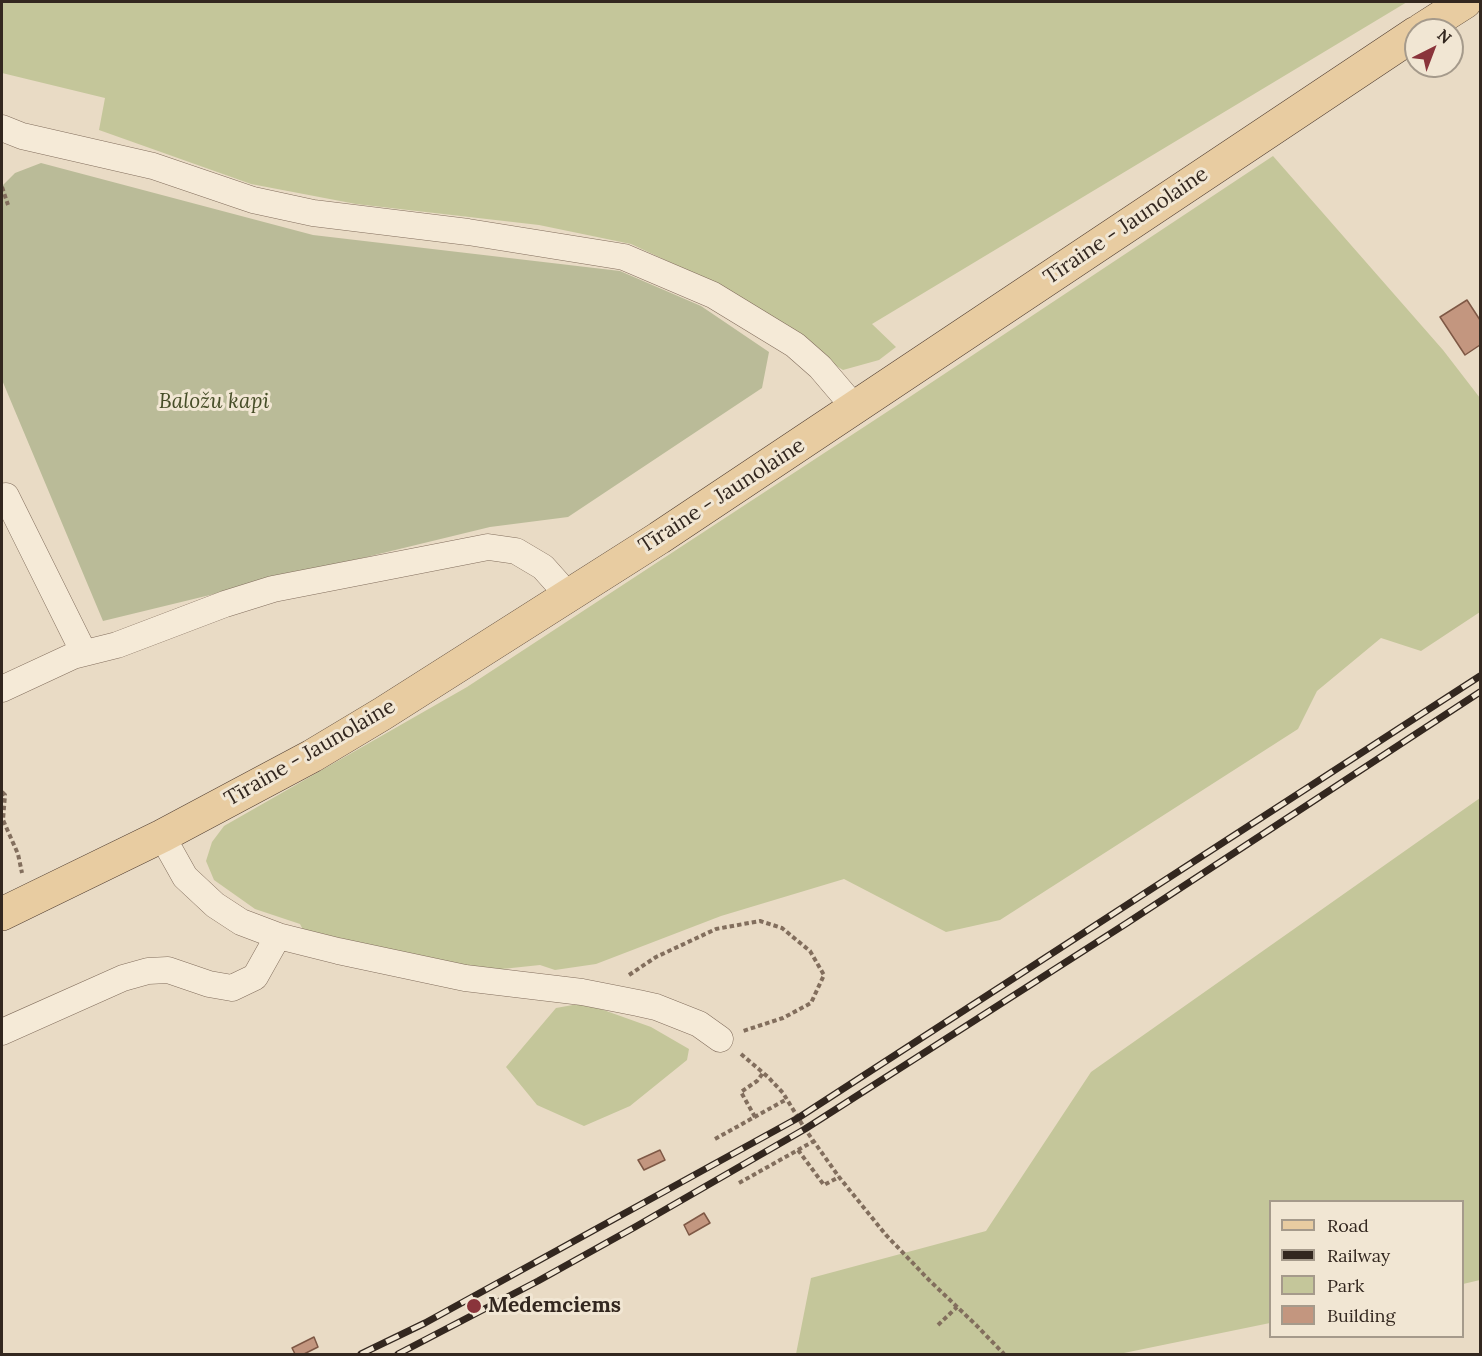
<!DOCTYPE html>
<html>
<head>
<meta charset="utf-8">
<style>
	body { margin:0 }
	#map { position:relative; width:1482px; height:1356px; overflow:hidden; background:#e9dbc5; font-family:Lora,serif }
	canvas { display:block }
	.frame { position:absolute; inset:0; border:3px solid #33271f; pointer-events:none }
	.legend { position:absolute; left:1269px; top:1200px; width:195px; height:138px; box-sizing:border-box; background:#f1e6d3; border:2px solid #a59a8b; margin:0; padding:8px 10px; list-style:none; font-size:18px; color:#33271f }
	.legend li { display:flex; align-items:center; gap:12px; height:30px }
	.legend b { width:30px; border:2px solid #a59a8b }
	.north { position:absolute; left:1404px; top:18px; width:60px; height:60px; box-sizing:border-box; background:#f1e6d3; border:2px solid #a59a8b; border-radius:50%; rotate:42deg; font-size:16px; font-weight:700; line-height:24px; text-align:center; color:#33271f }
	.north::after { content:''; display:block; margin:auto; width:21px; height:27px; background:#8a343b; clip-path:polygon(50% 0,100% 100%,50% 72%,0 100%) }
</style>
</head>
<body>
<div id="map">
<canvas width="1482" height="1356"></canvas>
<div class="frame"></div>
<ul class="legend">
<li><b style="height:8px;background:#e8cca1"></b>Road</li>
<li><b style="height:8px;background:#33271f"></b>Railway</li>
<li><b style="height:16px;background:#c4c69a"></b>Park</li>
<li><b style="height:16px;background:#c3967f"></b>Building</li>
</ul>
<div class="north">N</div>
</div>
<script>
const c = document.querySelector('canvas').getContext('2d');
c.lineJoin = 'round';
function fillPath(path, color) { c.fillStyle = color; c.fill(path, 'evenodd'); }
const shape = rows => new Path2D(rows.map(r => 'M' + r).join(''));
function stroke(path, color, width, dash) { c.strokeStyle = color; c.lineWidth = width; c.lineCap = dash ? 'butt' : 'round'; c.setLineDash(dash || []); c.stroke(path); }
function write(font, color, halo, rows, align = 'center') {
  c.font = font + ' Lora,serif'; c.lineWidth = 6; c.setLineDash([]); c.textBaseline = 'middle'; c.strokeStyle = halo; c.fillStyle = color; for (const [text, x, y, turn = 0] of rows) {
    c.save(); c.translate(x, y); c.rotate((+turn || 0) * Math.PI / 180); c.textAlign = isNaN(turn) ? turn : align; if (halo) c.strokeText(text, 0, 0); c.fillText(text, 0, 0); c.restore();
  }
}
const green = shape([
	[2,2,1407,2,872,324,896,347,879,360,843,370,818,355,721,286,631,244,539,225,356,204,251,184,99,130,105,98,2,73],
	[1273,156,1443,350,1480,398,1480,612,1421,651,1381,638,1317,691,1298,729,1000,920,946,932,844,879,721,916,596,964,555,970,540,965,483,971,304,932,300,924,255,909,214,880,206,861,212,842,224,826,467,687,896,406],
	[1480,798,1480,1280,1463,1284,1462,1202,1270,1202,1270,1323,1119,1354,796,1354,811,1278,986,1231,1091,1072],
	[584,1003,651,1027,689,1049,687,1060,630,1106,584,1126,537,1105,506,1067,556,1008]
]);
const cemetery = shape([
	[41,163,313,235,620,271,701,306,769,352,762,388,568,517,490,527,103,621,2,380,2,186,15,173]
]);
const building = shape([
	[1467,300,1480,320,1480,345,1465,355,1440,317,1467,300],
	[660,1150,665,1160,644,1170,638,1160,660,1150],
	[704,1213,710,1223,689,1235,684,1225,704,1213],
	[314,1337,318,1347,304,1354,295,1354,292,1348,314,1337]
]);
const path = shape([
	[2,187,8,205],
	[2,792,5,795,3,820,18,854,22,873],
	[629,975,656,957,716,929,760,921,782,928,810,951,824,975,811,1003,783,1018,743,1031],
	[741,1054,768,1077,783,1093,805,1129,839,1177,886,1235,929,1280,976,1325,1004,1354],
	[755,1117,741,1092,757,1081,763,1073],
	[715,1139,787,1099],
	[798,1150,824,1185,839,1177],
	[739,1183,814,1141],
	[938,1325,957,1307]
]);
const minor = shape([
	[2,128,22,136,153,166,253,200,313,213,468,232,624,257,713,295,795,345,820,367,855,408],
	[6,496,84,653],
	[2,689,73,656,117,645,225,604,273,589,488,547,516,551,543,567,568,595],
	[162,836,185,877,215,905,241,922,278,936,338,951,465,978,582,992,638,1003,656,1007,699,1024,720,1039],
	[2,1032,123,978,148,971,168,970,209,984,232,988,255,977,278,936]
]);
const major = shape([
	[1421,30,1465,2],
	[2,914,162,836,312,756,382,714,659,538,1416,33]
]);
const rail = shape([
	[361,1354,425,1323,798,1118,1480,676],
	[398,1354,538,1281,635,1227,805,1129,1127,923,1480,692]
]);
const markers = [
	[474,1306,8,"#8a343b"]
];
const streetNames = [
	["Tīraine - Jaunolaine",1126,226,-34],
	["Tīraine - Jaunolaine",722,496,-33],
	["Tīraine - Jaunolaine",310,753,-30]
];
const parkNames = [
	["Baložu kapi",214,402]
];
const poiNames = [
	["Medemciems",488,1306]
];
fillPath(green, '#c4c69a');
fillPath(cemetery, '#babb98');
fillPath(building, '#c3967f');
stroke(building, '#7e5845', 1.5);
stroke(minor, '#826e5d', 27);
stroke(major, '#503d31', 34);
stroke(path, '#826e5d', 4, [4.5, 3]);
stroke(minor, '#f5ead7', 26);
stroke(major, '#e8cca1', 33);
stroke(rail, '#33271f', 7);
stroke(rail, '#f1e6d3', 4.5, [14]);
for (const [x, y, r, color] of markers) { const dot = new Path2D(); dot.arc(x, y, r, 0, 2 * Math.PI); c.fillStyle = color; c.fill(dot); stroke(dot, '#f1e6d3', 2); }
write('21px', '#33271f', '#f1e6d3', streetNames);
write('italic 21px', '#474e28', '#f1e6d3', parkNames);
write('bold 21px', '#33271f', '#f1e6d3', poiNames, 'left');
</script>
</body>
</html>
